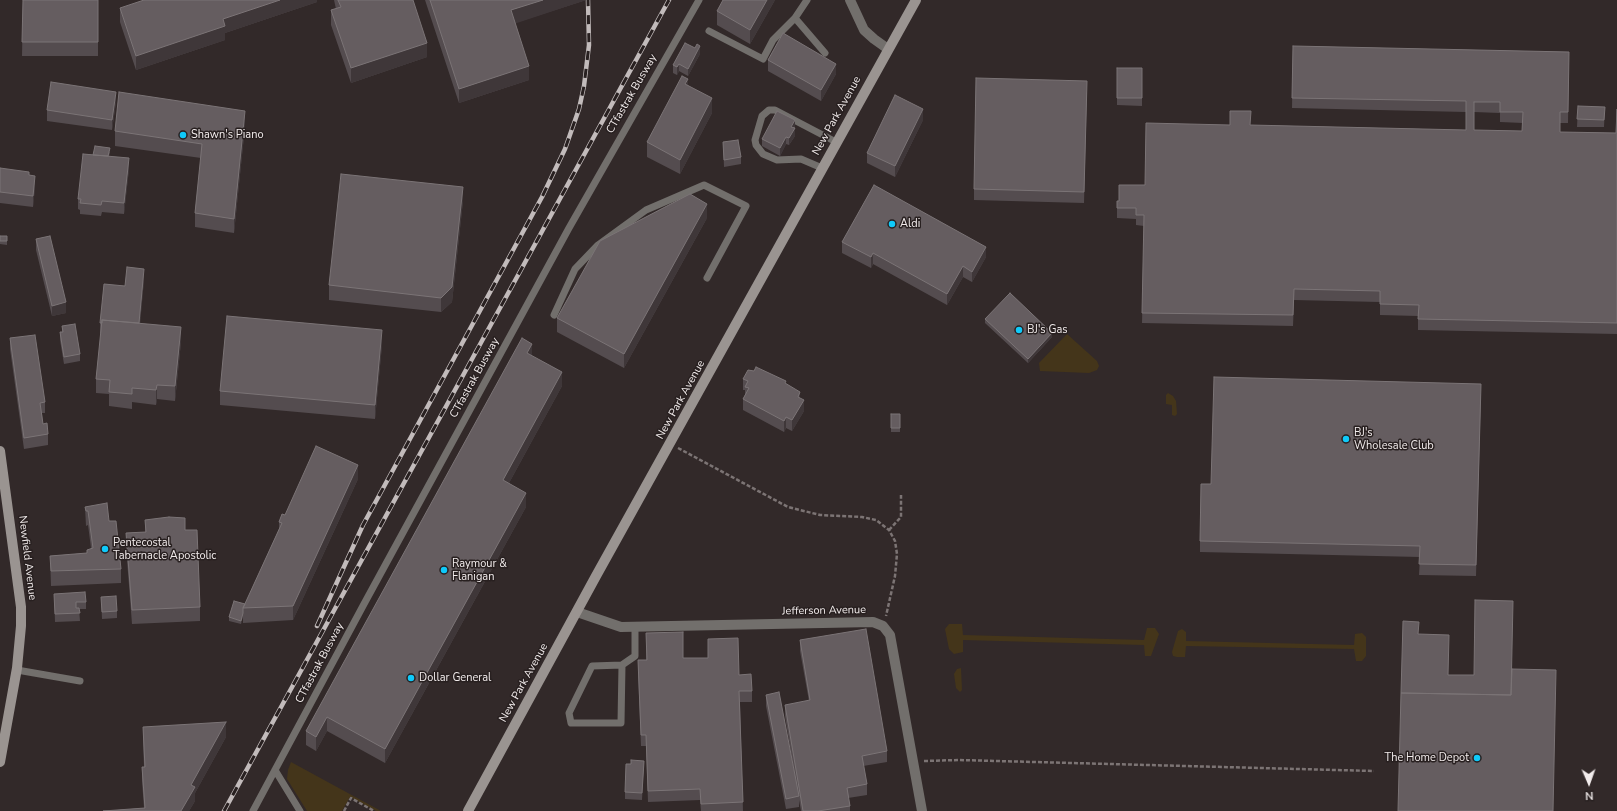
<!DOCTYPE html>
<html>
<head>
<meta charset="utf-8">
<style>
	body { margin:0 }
	#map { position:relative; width:1617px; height:811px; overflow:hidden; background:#322929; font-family:"Nunito Sans",sans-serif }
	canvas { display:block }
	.north { position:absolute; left:1569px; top:763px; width:40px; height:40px; -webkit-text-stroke:3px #282020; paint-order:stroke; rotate:178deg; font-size:11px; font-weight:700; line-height:16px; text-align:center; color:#f2ecec }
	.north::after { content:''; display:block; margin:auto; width:14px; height:18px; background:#f2ecec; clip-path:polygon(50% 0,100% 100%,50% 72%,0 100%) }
</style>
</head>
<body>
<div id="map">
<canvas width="1617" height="811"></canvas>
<div class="north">N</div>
</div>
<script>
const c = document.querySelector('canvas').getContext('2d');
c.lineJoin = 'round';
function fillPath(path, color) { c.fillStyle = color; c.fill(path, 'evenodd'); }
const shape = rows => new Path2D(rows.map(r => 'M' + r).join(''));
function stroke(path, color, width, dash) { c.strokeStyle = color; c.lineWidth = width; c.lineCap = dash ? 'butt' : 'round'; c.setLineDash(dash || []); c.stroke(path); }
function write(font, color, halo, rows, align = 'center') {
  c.font = font + ' "Nunito Sans",sans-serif'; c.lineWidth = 3; c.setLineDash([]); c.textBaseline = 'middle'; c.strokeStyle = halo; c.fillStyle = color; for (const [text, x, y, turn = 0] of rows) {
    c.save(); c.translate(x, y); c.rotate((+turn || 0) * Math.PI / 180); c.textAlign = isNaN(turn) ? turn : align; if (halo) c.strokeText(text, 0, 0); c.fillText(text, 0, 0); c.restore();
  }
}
const green = shape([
	[1067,334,1097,361,1099,366,1097,370,1089,373,1040,371,1039,363],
	[1168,393,1173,396,1176,401,1177,414,1175,416,1172,415,1172,405,1166,404,1166,395],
	[949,624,962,624,963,635,1144,640,1147,628,1155,628,1159,634,1151,656,1145,656,1144,645,963,640,963,652,954,654,949,649,945,629],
	[1182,629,1186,632,1186,641,1354,645,1355,634,1362,633,1366,637,1366,656,1362,661,1356,661,1354,649,1186,646,1185,657,1177,657,1173,656,1172,652,1178,631],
	[961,668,962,690,960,692,956,688,954,674,957,669],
	[291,762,381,811,376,811,350,797,342,811,307,811,287,779,288,770]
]);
const path = shape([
	[678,448,788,507,820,515,862,517,876,520,889,530,895,541,897,554,895,576,886,616],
	[889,530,901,517,901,495],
	[924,761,959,760,1374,771],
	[344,811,351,798,374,811]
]);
const lane = shape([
	[807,0,795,18,825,53],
	[709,31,763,59,773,40,795,18],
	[822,168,801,159,777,160,763,154,756,145,755,140,762,116,769,110,775,110,836,142],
	[554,315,575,269,598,245,646,210,704,185,746,206,707,278],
	[622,665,592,666,569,713,571,723,621,723,622,665,635,656,635,627],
	[17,670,80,681],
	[275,770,300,811],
	[253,811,364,604,569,228,699,0]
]);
const street = shape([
	[850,0,864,30,874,39,888,49],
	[577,612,621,627,873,622,883,626,890,635,922,811]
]);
const secondary = shape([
	[0,451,21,607,21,626,17,668,0,762],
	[468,811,596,576,916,0]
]);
const rail = shape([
	[317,626,363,525,542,197,565,149,579,109,584,86,589,45,588,0],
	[224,811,669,0]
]);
const wall = shape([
	[23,0,98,0,98,56,22,56],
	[317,0,317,2,225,33,225,40,136,70,120,22,120,8],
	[334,0,413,0,427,57,351,83,331,25,331,10,336,9],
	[425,0,586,0,515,23,529,80,459,103],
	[775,0,750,44,717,25,717,11],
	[1293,46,1569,52,1568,123,1560,123,1560,132,1616,133,1617,109,1617,334,1418,330,1418,316,1380,315,1380,302,1294,300,1293,326,1142,323,1144,226,1136,225,1136,219,1117,218,1117,201,1119,201,1145,185,1251,125,1466,130,1466,112,1292,108],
	[1474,112,1500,113,1500,122,1523,123,1522,131,1474,130],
	[700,54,688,76,679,71,677,75,673,73,673,65],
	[768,60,836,74,821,101,768,71],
	[1117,68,1142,68,1142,106,1117,105],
	[688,85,712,113,680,174,647,157,647,142],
	[1087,92,1084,203,974,200,974,189],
	[116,102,112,130,47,121,47,110],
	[1578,106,1605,107,1604,127,1577,127],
	[923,120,895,177,867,163,867,153],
	[245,126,234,233,195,227,195,213,201,158,115,146,115,131],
	[795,127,795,136,789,145,786,144,780,156,762,146,762,139],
	[723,142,741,157,741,164,724,167],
	[110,152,109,156,129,169,124,214,102,212,101,216,80,214,80,210,78,209,78,199,93,155],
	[0,168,29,176,35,187,33,207,0,203],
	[463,201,452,302,441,312,329,300,329,285],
	[707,218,624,368,557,332,557,318],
	[0,236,7,236,7,245,0,244],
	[36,239,66,313,52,316,36,250],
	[842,242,986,257,972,282,963,277,947,305,873,264,871,268,842,253],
	[144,280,140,323,181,342,175,401,157,399,156,405,132,402,132,409,109,406,109,394,96,393,96,379,101,333,100,333,100,323,125,286],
	[985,319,1052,337,1028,363,985,323],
	[62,326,80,354,80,361,64,364,60,340,60,332,62,332],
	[10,338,45,402,45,413,42,413,43,424,48,434,48,445,24,449,10,349],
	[382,345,375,419,220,405,220,391],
	[532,356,562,386,509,483,526,507,385,763,327,731,316,751,306,745,306,731],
	[743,379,786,384,800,398,804,411,792,431,786,428,784,432,743,410,743,399,745,395,745,390,743,390],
	[1481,394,1476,576,1419,575,1420,557,1200,552,1200,541,1211,484],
	[891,414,900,414,900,432,891,432],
	[358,479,293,620,243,623,243,616,241,624,229,621,229,617,245,604,279,529,279,522,285,515],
	[85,507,109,521,121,569,121,583,51,586,50,556,87,553,91,548,88,525,86,526],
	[145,520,185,530,200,607,200,621,132,624,126,547,126,533,145,532],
	[54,594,86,602,86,609,79,609,80,621,55,622],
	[101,597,117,611,117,618,102,619],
	[646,633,683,658,708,658,708,639,739,675,752,691,752,702,740,702,743,811,701,811,700,800,648,802,646,746,641,746,638,671,638,660,646,660],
	[800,640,887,751,887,762,863,766,867,784,867,795,848,798,850,806,850,811,801,811,799,800,799,807,786,809,766,706,766,695,794,771,785,716,785,705,809,701,800,651],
	[143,727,226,737,195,793,195,801,189,811,103,811,144,808,142,781,142,767,144,767,143,741],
	[644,761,642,800,625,799,625,792,631,764]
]);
const shadedWall = shape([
	[280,0,317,0,317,2,225,33,225,40,136,70,136,56,223,19],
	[543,0,586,0,511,25,511,10],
	[767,0,775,0,750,44,750,30],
	[427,43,427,57,351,83,351,68],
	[700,46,700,54,688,76,688,69],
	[679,64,679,71,677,75,677,67],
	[836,64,836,74,821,101,821,90],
	[529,66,529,80,459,103,459,89],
	[688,79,688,94,685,84],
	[116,92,116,102,112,130,112,120],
	[712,98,712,113,680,174,680,160],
	[923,109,923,120,895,177,895,166],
	[245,111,245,126,234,233,234,219],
	[795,120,795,127,791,134,791,127],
	[795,128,795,136,789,145,789,138],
	[786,137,786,144,780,156,780,148],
	[129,158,129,169,124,214,124,203],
	[35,176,35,187,33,207,33,196],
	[463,187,463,201,452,302,441,312,441,298],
	[707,204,707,218,624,368,624,354],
	[986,247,986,257,972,282,972,272],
	[873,253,873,264,871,268,871,257],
	[963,266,963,277,947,305,947,294],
	[144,269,144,280,139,337,139,326],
	[66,302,66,313,52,316,52,306],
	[181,327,181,342,175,401,175,386],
	[382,330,382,345,375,419,375,405],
	[1052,333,1052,337,1028,363,1028,359],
	[532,344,532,358,527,353],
	[562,372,562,386,503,494,503,480],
	[157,385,157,399,156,405,156,390],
	[800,392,800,402,798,397],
	[804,400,804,411,792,431,792,420],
	[786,417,786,428,784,432,784,421],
	[358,465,358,479,293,620,293,606],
	[526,493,526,507,385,763,385,749],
	[243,613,243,616,241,624,241,621],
	[327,717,327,731,316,751,316,737],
	[226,722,226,737,195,793,195,801,189,811,181,811,191,785]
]);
const building = shape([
	[23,0,98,0,98,42,22,42,23,0],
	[144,0,280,0,223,19,225,26,136,56,120,8,144,0],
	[338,0,413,0,427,43,351,68,331,10,341,7,338,0],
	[430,0,543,0,511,10,529,66,459,89,430,0],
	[723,0,767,0,750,30,717,11,723,0],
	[783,33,836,64,821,90,768,60,783,33],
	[685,43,695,48,697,44,700,46,688,69,679,64,677,67,673,65,685,43],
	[1293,46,1569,52,1568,112,1560,112,1560,132,1616,133,1617,109,1617,323,1418,319,1419,305,1380,304,1380,291,1294,289,1293,315,1142,313,1144,215,1136,215,1136,208,1117,208,1117,201,1119,201,1119,185,1145,185,1146,123,1230,125,1230,111,1251,111,1250,125,1466,130,1466,101,1292,98,1293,46],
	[1474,102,1500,102,1500,112,1523,112,1522,131,1474,130,1474,102],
	[1117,68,1142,68,1142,98,1117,98,1117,68],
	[682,76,688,79,685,84,712,98,680,160,647,142,682,76],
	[976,78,1087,81,1084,192,974,189,976,78],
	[51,82,116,92,112,120,47,110,51,82],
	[119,92,245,111,234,219,195,213,202,144,115,131,119,92],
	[895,95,923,109,895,166,867,153,895,95],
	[1578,106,1605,107,1604,120,1577,119,1578,106],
	[777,111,795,120,791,127,795,128,789,138,786,137,780,148,762,139,777,111],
	[738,140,741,157,724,160,723,142,738,140],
	[95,146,110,148,108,156,93,155,95,146],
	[83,154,129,158,124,203,102,201,101,205,80,203,81,199,78,199,83,154],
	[0,168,29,172,29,175,35,176,33,196,0,192,0,168],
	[341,174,463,187,452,287,441,298,329,285,341,174],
	[874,185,986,247,972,272,963,266,947,294,873,253,871,257,842,242,874,185],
	[690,194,707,204,624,354,557,318,600,241,690,194],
	[0,236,7,236,7,241,0,241,0,236],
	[50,236,66,302,52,306,36,239,50,236],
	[127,267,144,269,139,323,102,320,102,323,100,323,104,284,125,286,127,267],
	[1010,293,1052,333,1028,359,985,319,1010,293],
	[227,316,382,330,375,405,220,391,227,316],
	[102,320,181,327,175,386,157,385,156,390,132,388,132,394,109,392,110,380,96,379,102,320],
	[75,324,80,354,64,357,60,332,63,332,62,326,75,324],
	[35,335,45,402,40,403,43,424,47,423,48,434,24,438,10,338,35,335],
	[522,338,532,344,527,353,562,372,503,480,526,493,385,749,327,717,316,737,306,731,522,338],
	[756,367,786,381,785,383,800,392,798,397,804,400,792,420,786,417,784,421,743,399,749,388,745,387,748,381,743,379,748,370,754,371,756,367],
	[1214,377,1481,384,1476,565,1419,564,1420,546,1200,541,1201,484,1211,484,1214,377],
	[891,414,900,414,900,428,891,428,891,414],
	[316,446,358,465,293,606,243,608,282,523,279,522,282,514,285,515,316,446],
	[107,503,109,521,116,521,121,569,51,571,50,556,87,553,87,550,93,548,88,511,86,511,85,507,107,503],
	[169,517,185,518,185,530,197,530,200,607,132,610,126,533,146,532,145,520,169,517],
	[85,592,86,602,76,602,76,608,79,608,80,613,55,614,54,594,85,592],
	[116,596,117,611,102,612,101,597,116,596],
	[1475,600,1513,601,1511,695,1401,693,1403,621,1419,622,1418,634,1449,635,1448,675,1474,675,1475,600],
	[234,601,245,604,243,608,243,613,241,621,229,617,234,601],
	[866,629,887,751,862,756,867,784,847,788,850,806,818,811,803,811,785,705,810,700,800,640,866,629],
	[683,632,683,658,708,658,708,639,738,638,739,675,751,674,752,691,739,691,743,802,701,804,700,789,648,791,646,735,641,735,638,660,647,660,646,633,683,632],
	[1512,669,1556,670,1553,811,1398,811,1401,693,1511,695,1512,669],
	[779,692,799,796,786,799,766,695,779,692],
	[226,722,191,785,195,787,181,811,103,811,145,808,142,767,145,767,143,727,226,722],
	[631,760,644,761,642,793,625,792,626,764,631,764,631,760]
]);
const markers = [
	[183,135,4,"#0fcafa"],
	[892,224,4,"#0fcafa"],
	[1019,330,4,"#0fcafa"],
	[1346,439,4,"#0fcafa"],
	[105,549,4,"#0fcafa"],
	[444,570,4,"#0fcafa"],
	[411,678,4,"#0fcafa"],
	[1477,758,4,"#0fcafa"]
];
const streetNames = [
	["CTfastrak Busway",632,94,-60],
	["New Park Avenue",837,116,-61],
	["CTfastrak Busway",475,378,-61],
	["New Park Avenue",681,400,-61],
	["Newfield Avenue",27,558,83],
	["Jefferson Avenue",824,611,-1],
	["CTfastrak Busway",320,663,-62],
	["New Park Avenue",524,683,-61]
];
const poiNames = [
	["Shawn's Piano",191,135],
	["Aldi",900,224],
	["BJ's Gas",1027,330],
	["BJ's",1354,433],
	["Wholesale Club",1354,446],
	["Pentecostal",113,543],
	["Tabernacle Apostolic",113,556],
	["Raymour &",452,564],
	["Flanigan",452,577],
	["Dollar General",419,678],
	["The Home Depot",1469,758,"right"]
];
fillPath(green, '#44351a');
stroke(path, '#7c7474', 2.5, [4, 2]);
stroke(lane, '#726f6c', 7);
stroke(street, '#726f6c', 10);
stroke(secondary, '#9a9491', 10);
stroke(rail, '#c2bbbb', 4.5);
stroke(rail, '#282020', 3, [9]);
fillPath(wall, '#544c4f');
fillPath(shadedWall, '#3f3739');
fillPath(building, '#655d60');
stroke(building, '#7b7476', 1);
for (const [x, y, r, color] of markers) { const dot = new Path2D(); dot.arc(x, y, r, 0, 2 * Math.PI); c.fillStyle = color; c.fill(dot); stroke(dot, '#282020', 1.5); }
write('11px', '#f2ecec', '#282020', streetNames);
write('11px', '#f2ecec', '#282020', poiNames, 'left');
</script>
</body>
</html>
